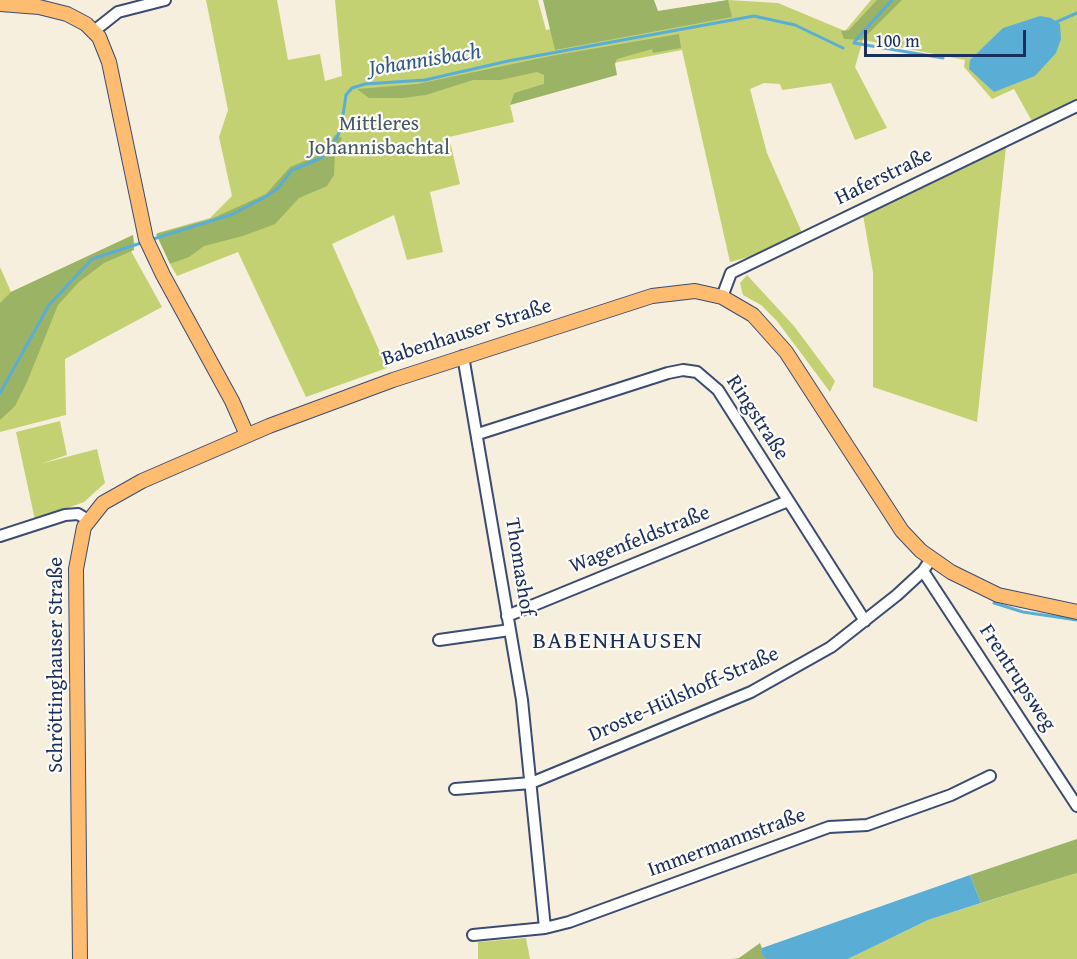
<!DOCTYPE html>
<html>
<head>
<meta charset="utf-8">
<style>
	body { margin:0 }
	#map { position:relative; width:1077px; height:959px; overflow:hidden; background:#f7efde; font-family:"Gentium Book Plus",serif }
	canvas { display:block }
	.scale { position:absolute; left:864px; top:30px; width:162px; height:27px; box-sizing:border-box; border:3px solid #1b2f5e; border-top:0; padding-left:8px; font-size:18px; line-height:21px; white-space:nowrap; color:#1b2f5e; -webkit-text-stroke:4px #fdfcf7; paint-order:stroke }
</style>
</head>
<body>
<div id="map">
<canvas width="1077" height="959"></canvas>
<div class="scale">100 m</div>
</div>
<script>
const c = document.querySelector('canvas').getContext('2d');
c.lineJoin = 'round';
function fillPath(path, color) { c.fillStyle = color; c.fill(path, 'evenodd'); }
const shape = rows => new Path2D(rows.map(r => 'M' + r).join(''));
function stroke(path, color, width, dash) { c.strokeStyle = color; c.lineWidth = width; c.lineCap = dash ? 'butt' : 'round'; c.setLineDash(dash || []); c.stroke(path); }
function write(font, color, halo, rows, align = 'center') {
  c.font = font + ' "Gentium Book Plus",serif'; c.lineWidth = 4.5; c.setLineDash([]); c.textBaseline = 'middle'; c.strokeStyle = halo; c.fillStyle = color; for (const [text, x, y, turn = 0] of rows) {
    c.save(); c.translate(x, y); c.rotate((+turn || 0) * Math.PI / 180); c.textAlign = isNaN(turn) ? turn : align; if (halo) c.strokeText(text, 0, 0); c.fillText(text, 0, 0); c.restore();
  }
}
const green = shape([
	[206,0,277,0,288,60,320,54,325,81,342,76,335,0,538,0,546,30,728,0,778,3,845,31,871,0,1077,0,1077,102,1033,123,1014,89,992,99,964,67,965,60,863,40,855,67,887,128,855,140,831,83,782,90,780,84,764,83,750,89,767,153,803,235,763,253,730,262,682,50,545,76,544,84,540,87,514,93,510,105,514,122,449,137,460,184,430,192,443,252,407,260,394,215,332,244,387,368,306,397,238,252,177,276,170,264,175,262,157,233,210,218,232,196,219,137,228,110],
	[1006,147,977,422,873,387,873,272,863,215],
	[133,235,135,246,131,251,162,307,65,359,66,415,0,432,0,267,11,292],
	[747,275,794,326,835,381,830,392,777,321,761,305,743,295,740,283],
	[60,421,67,455,40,464,97,449,105,483,84,502,35,520,16,432],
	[1077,873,1077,959,848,959,928,920],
	[526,938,530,959,478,959,478,942]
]);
const forest = shape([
	[543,0,654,0,658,11,728,0,732,17,555,50],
	[877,0,902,0,862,40,844,39,841,31,849,30],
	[679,34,681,48,653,53,652,49,617,59,615,64,617,75,510,105,514,93,544,84,544,75,537,72,500,80,473,80,426,95,403,98,369,98,357,89,417,84,551,56],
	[335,135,342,138,335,153,334,175,327,186,299,198,275,224,243,236,204,246,189,257,170,264,156,234,211,219,266,194,290,167,319,155,327,148],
	[133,235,134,250,104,263,79,282,58,305,27,382,15,406,0,420,0,303,11,292],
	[1077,839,1077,873,981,903,970,875],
	[760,943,766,959,732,959,739,958]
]);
const water = shape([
	[1040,16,1051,18,1060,24,1061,39,1056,53,1035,76,994,92,969,69,970,60,1003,28],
	[970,875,981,903,928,920,848,959,766,959,762,954,762,948]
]);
const stream = shape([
	[1054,23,1077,13],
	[855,41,892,0],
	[854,43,943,58],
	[150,240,233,214,267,196,278,188,292,170,321,158,331,149,341,129,346,95,352,88,365,84,425,80,508,61,754,16,795,25,843,48],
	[0,393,49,305,92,259,144,242],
	[994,603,1023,612,1077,620]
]);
const minor = shape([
	[94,31,118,12,165,0],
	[722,297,731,273,1077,106],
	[463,356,522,700,545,928],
	[478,434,668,373,683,370,697,372,718,390,865,621],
	[0,536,65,515,78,514,88,520],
	[923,571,1077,806],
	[507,616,788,501],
	[439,640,510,630],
	[455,789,531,783,751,692,831,647,897,595,923,571,931,559],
	[473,935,545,928,569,922,829,827,867,825,951,795,990,776]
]);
const major = shape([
	[0,4,39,7,67,14,86,24,99,37,109,62,146,239,163,275,232,401,247,435],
	[80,959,76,569,84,527,103,503,142,481,269,426,393,380,652,296,695,291,722,297,753,315,786,352,902,531,921,551,951,572,998,595,1077,612]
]);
const parkNames = [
	["Mittleres",379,125],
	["Johannisbachtal",379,149]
];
const streetNames = [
	["Haferstraße",884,177,-26],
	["Babenhauser Straße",467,333,-18],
	["Ringstraße",757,418,57],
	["Wagenfeldstraße",640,540,-22],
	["Thomashof",519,567,81],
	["Schröttinghauser Straße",57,665,-90],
	["Frentrupsweg",1017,678,57],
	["Droste-Hülshoff-Straße",684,695,-24],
	["Immermannstraße",727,843,-20]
];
const waterNames = [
	["Johannisbach",425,61,-9]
];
const quarterNames = [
	["BABENHAUSEN",618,642]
];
fillPath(green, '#c3d173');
fillPath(forest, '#9ab365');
fillPath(water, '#5aaed6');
stroke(stream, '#5aaed6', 3);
stroke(minor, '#3c4c71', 14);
stroke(major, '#3c4c71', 16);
stroke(minor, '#fff', 10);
stroke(major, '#fdbc6f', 14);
write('21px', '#455863', '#fdfcf7', parkNames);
write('21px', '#1b2f5e', '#fdfcf7', streetNames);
write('italic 22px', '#315b88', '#fdfcf7', waterNames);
c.letterSpacing = '1.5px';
write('24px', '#1b2f5e', '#fdfcf7', quarterNames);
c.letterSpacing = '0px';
</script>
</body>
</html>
